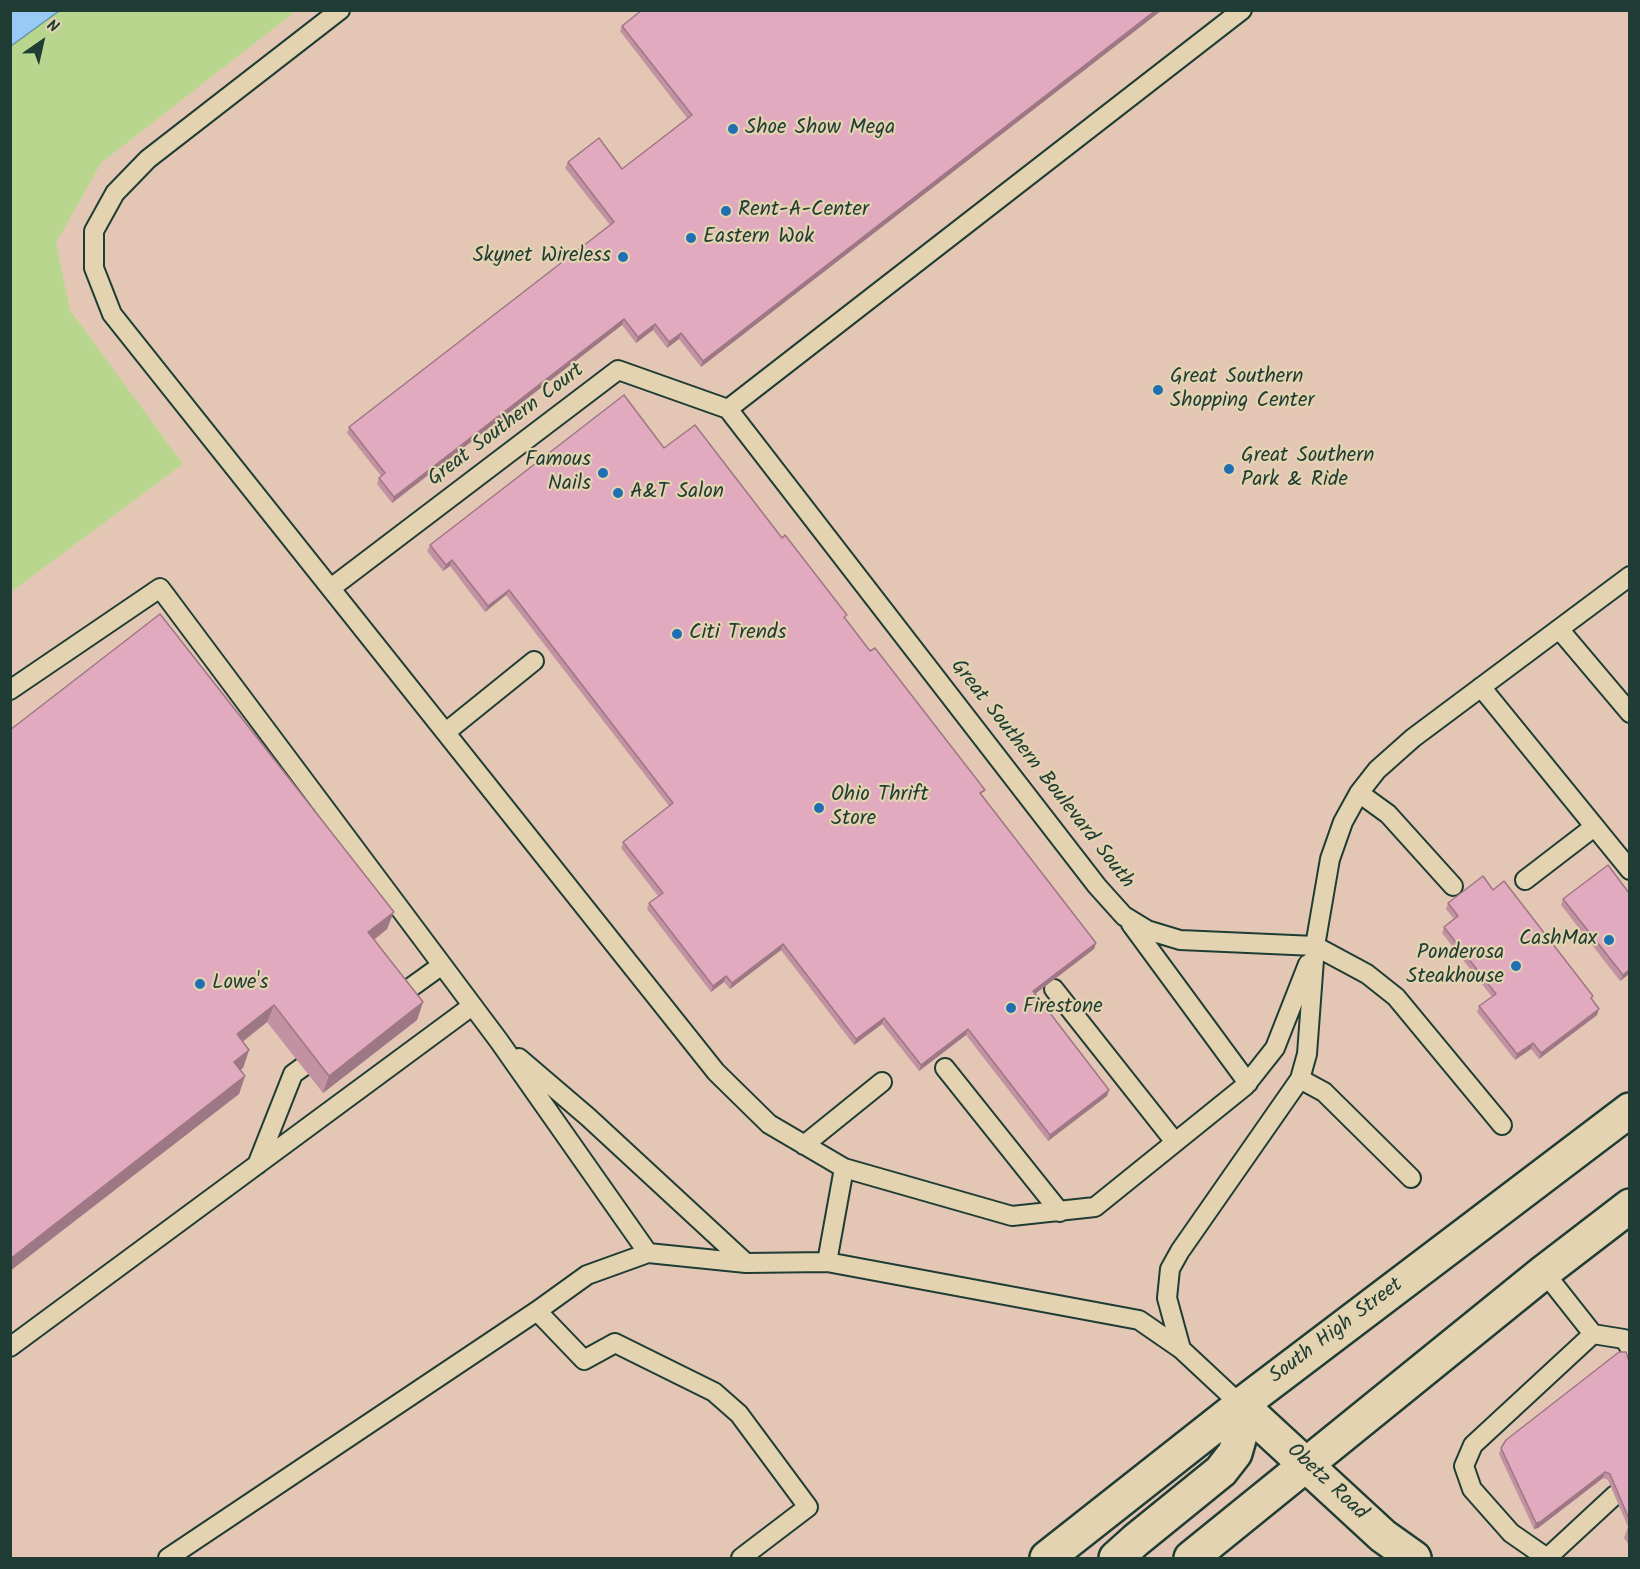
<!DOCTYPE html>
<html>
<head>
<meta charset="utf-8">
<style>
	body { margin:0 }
	#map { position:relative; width:1640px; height:1569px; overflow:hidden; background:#e4d3b0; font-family:Kalam,sans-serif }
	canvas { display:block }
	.frame { position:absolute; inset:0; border:12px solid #1f3d34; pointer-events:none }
	.north { position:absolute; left:12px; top:12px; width:60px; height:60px; -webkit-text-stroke:4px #e4d3b0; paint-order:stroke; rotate:34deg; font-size:16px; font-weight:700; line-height:24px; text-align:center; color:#1f3d34 }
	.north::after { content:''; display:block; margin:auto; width:21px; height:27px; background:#1f3d34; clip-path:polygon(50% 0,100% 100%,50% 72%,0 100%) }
</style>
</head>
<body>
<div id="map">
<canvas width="1640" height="1569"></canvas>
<div class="frame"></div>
<div class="north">N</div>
</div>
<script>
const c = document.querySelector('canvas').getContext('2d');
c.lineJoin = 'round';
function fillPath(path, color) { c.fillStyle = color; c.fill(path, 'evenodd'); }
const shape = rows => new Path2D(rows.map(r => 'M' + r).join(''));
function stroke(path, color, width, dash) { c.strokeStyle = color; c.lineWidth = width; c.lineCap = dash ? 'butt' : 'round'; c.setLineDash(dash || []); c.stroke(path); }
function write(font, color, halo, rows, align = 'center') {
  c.font = font + ' Kalam,sans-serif'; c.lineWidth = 4.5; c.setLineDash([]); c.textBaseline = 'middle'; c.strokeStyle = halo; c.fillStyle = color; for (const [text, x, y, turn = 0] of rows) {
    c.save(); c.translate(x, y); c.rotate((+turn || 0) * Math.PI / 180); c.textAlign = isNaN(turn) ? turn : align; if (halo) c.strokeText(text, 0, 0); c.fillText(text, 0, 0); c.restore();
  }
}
const built = shape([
	[296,11,1629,11,1629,1558,11,1558,11,592,183,464,70,310,55,243,101,163]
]);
const green = shape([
	[11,11,296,11,101,163,56,243,70,310,183,464,11,592]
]);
const water = shape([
	[11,10,59,10,59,11,11,46,11,10]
]);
const service = shape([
	[340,10,148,159,115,193,94,231,94,268,112,314,716,1072,769,1124,844,1168],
	[728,409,1097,886,1124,916,1147,930,1180,940,1315,946,1367,974,1396,997,1502,1125],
	[728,409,1242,10],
	[331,588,618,370,728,409],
	[1559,629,1630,713],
	[1481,687,1630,870],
	[10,690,160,588,499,1041,648,1253],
	[446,732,534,661],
	[1359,793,1388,814,1453,886],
	[1525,880,1594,827],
	[1131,924,1248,1083],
	[1054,989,1175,1142],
	[392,1001,442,965],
	[519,1058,588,1117,746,1263],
	[945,1068,1060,1212],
	[1300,1079,1324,1092,1411,1178],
	[804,1145,882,1082],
	[257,1165,293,1074,322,1053],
	[827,1262,844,1168,1012,1216,1095,1207,1245,1086,1275,1048,1308,964],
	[1544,1272,1593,1334,1473,1445,1464,1466,1472,1489,1511,1533,1547,1558],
	[537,1311,584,1360,615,1343,714,1392,739,1414,808,1507,741,1558],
	[1593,1334,1624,1339,1630,1348],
	[10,1347,472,1006],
	[1181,1349,1167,1298,1170,1269,1180,1251,1300,1079,1307,1054,1315,946,1330,859,1343,822,1359,793,1377,770,1413,738,1630,576],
	[168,1558,537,1311,587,1275,648,1253,746,1263,827,1262,1139,1320,1181,1349,1241,1405],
	[1547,1558,1615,1495]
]);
const minor = shape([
	[1241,1405,1383,1536,1414,1558]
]);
const primary = shape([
	[1047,1558,1241,1405,1630,1110],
	[1116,1558,1136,1540,1221,1471,1235,1453,1241,1432,1241,1405],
	[1191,1558,1544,1272,1630,1206]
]);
const wall = shape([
	[1162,10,701,367,679,339,667,348,653,330,636,343,622,325,392,503,377,484,379,478,381,476,347,433,349,427,610,225,565,168,568,162,622,169,687,118,620,31,622,26],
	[664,448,782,538,845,618,1096,943,1094,949,1035,994,1109,1090,1107,1096,1048,1141,966,1035,919,1071,882,1024,854,1045,781,950,730,989,724,982,711,992,647,909,649,903,658,896,621,848,623,842,669,806,506,595,485,612,450,566,443,571,427,551,430,545],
	[10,730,387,929,374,940,423,1002,417,1020,323,1093,267,1022,243,1042,249,1050,243,1068,240,1070,245,1076,239,1094,10,1271],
	[1493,890,1592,999,1597,1015,1539,1059,1531,1049,1515,1060,1477,1012,1479,1006,1492,997,1442,933,1444,927,1454,919,1446,909,1448,903],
	[1563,899,1629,974,1620,981,1561,905],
	[1629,1361,1629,1545,1624,1538,1628,1527,1608,1480,1603,1478,1538,1528,1534,1529,1499,1454,1501,1448]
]);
const shadedWall = shape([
	[1156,10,1162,10,701,367,703,361],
	[624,319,622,325,392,503,394,497],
	[655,324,653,330,636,343,638,337],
	[681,333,679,339,667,348,669,342],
	[452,560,450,566,443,571,446,565],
	[509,590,506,595,485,612,488,606],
	[394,912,387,929,362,949,368,932],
	[1096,943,1094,949,1031,997,1033,991],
	[783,944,781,950,730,989,732,983],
	[1629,970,1629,974,1620,981,1623,975],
	[726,976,724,982,711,992,713,986],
	[423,1002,417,1020,323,1093,329,1076],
	[274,1005,267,1022,230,1051,237,1034],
	[1599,1009,1597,1015,1539,1059,1541,1053],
	[884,1018,882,1024,854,1045,856,1039],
	[968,1029,966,1035,919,1071,921,1065],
	[1533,1043,1531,1049,1515,1060,1517,1054],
	[249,1050,243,1068,228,1079,234,1062],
	[245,1076,239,1094,10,1271,10,1259],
	[1109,1090,1107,1096,1048,1141,1050,1135],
	[1605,1472,1603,1478,1538,1528,1534,1529,1536,1523]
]);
const building = shape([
	[642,10,1156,10,703,361,681,333,669,342,655,324,638,337,624,319,394,497,379,478,385,473,349,427,614,222,568,162,599,138,622,169,692,115,622,26,642,10],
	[624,395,664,448,695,425,782,538,785,535,847,615,844,617,870,651,875,648,985,790,980,793,1096,943,1033,991,1109,1090,1050,1135,968,1029,921,1065,884,1018,856,1039,783,944,732,983,726,976,713,986,649,903,663,893,623,842,673,803,509,590,488,606,452,560,446,565,430,545,624,395],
	[160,614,394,912,368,932,423,1002,329,1076,274,1005,237,1034,249,1050,234,1062,245,1076,10,1259,10,730,160,614],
	[1608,865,1629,893,1629,970,1623,975,1563,899,1608,865],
	[1483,876,1493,890,1504,881,1593,996,1591,998,1599,1009,1541,1053,1533,1043,1517,1054,1479,1006,1496,994,1444,927,1458,916,1448,903,1483,876],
	[1619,1352,1626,1352,1629,1361,1629,1519,1610,1474,1605,1472,1540,1522,1536,1523,1501,1448,1506,1440,1619,1352]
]);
const markers = [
	[733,129,6,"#1f6fb2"],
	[726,211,6,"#1f6fb2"],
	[691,238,6,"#1f6fb2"],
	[623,257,6,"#1f6fb2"],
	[1158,390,6,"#1f6fb2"],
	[1229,469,6,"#1f6fb2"],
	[603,473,6,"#1f6fb2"],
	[618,493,6,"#1f6fb2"],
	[677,634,6,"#1f6fb2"],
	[819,808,6,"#1f6fb2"],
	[1609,940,6,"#1f6fb2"],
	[1516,966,6,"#1f6fb2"],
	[200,984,6,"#1f6fb2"],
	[1011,1008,6,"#1f6fb2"]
];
const poiNames = [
	["Shoe Show Mega",745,129],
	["Rent-A-Center",738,211],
	["Eastern Wok",703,238],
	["Skynet Wireless",611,257,"right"],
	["Great Southern",1170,378],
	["Shopping Center",1170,402],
	["Great Southern",1241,457],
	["Park & Ride",1241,481],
	["Famous",591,461,"right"],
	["Nails",591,485,"right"],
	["A&T Salon",630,493],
	["Citi Trends",689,634],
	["Ohio Thrift",831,796],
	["Store",831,820],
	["CashMax",1597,940,"right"],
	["Ponderosa",1504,954,"right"],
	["Steakhouse",1504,978,"right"],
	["Lowe's",212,984],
	["Firestone",1023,1008]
];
const streetNames = [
	["Great Southern Court",507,426,-37],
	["Great Southern Boulevard South",1041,775,52],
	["South High Street",1337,1332,-37],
	["Obetz Road",1326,1483,43]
];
fillPath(built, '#e3c7b4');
fillPath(green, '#b9d68e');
fillPath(water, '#97caf4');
stroke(water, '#6792a7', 1.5);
stroke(service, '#1f3d34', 22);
stroke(minor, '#1f3d34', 38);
stroke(primary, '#1f3d34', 38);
stroke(service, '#e4d3b0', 18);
stroke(minor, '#e4d3b0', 33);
stroke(primary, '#e4d3b0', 33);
fillPath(wall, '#c292a3');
fillPath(shadedWall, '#9e7785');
fillPath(building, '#e1aabe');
stroke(building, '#9e7785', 1.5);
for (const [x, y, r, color] of markers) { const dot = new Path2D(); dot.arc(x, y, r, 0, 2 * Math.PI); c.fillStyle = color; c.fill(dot); stroke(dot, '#e4d3b0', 2); }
write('21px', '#1f3d34', '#e4d3b0', poiNames, 'left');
write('21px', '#1f3d34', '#e4d3b0', streetNames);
</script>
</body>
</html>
